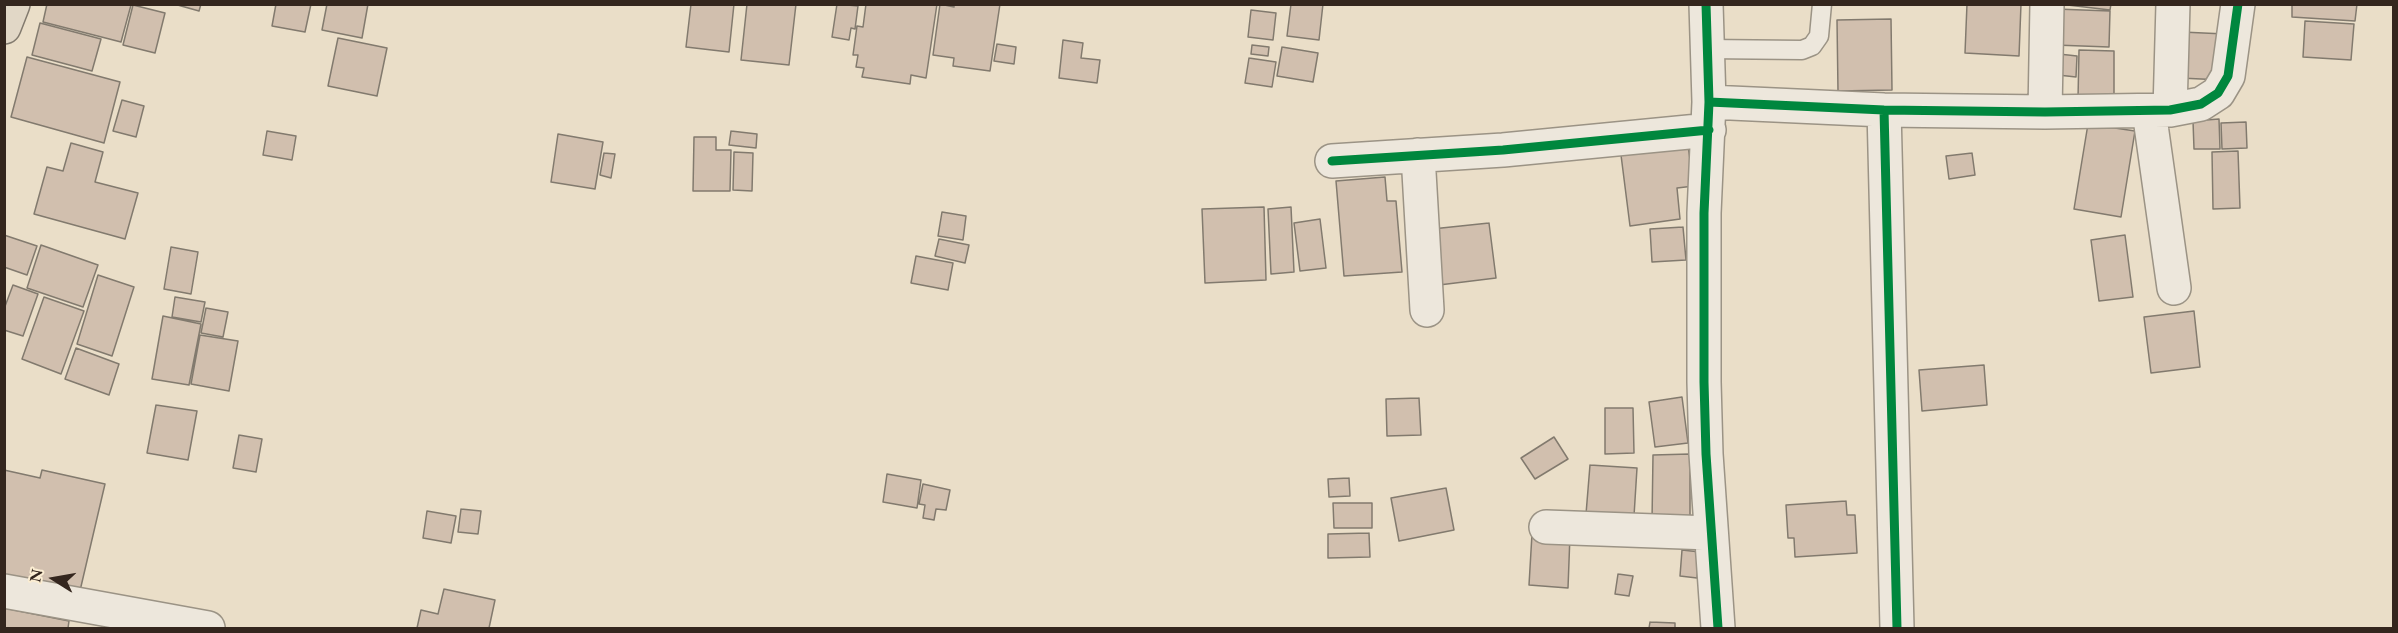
<!DOCTYPE html>
<html>
<head>
<meta charset="utf-8">
<style>
	body { margin:0 }
	#map { position:relative; width:2398px; height:633px; overflow:hidden; background:#eadec8; font-family:"EB Garamond",serif }
	canvas { display:block }
	.frame { position:absolute; inset:0; border:6px solid #34261e; pointer-events:none }
	.north { position:absolute; left:24px; top:549px; width:60px; height:60px; -webkit-text-stroke:4px #fbedd2; paint-order:stroke; rotate:281deg; font-size:16px; font-weight:700; line-height:24px; text-align:center; color:#34261e }
	.north::after { content:''; display:block; margin:auto; width:21px; height:27px; background:#34261e; clip-path:polygon(50% 0,100% 100%,50% 72%,0 100%) }
</style>
</head>
<body>
<div id="map">
<canvas width="2398" height="633"></canvas>
<div class="frame"></div>
<div class="north">N</div>
</div>
<script>
const c = document.querySelector('canvas').getContext('2d');
c.lineJoin = 'round';
function fillPath(path, color) { c.fillStyle = color; c.fill(path, 'evenodd'); }
const shape = rows => new Path2D(rows.map(r => 'M' + r).join(''));
function stroke(path, color, width, dash) { c.strokeStyle = color; c.lineWidth = width; c.lineCap = dash ? 'butt' : 'round'; c.setLineDash(dash || []); c.stroke(path); }
const building = shape([
	[47,4,129,4,131,5,121,42,43,22,47,4],
	[174,4,201,4,199,11,174,4],
	[276,4,311,4,305,32,272,26,276,4],
	[327,4,368,4,362,38,322,30,327,4],
	[691,4,734,4,729,52,686,47,691,4],
	[747,4,796,4,789,65,741,60,747,4],
	[837,4,858,6,855,29,851,28,849,40,832,37,837,4],
	[866,4,937,4,926,78,911,75,910,84,862,77,864,68,856,67,858,55,853,55,857,26,863,27,866,4],
	[940,4,954,7,954,4,1000,4,990,71,953,66,954,58,933,55,940,4],
	[1291,4,1323,4,1319,40,1287,36,1291,4],
	[1967,4,2021,4,2019,56,1965,53,1967,4],
	[2059,4,2111,4,2110,10,2059,4],
	[2292,4,2357,4,2355,21,2292,17,2292,4],
	[133,5,165,13,155,53,123,45,133,5],
	[2056,9,2110,11,2109,47,2055,45,2056,9],
	[1251,10,1276,13,1273,40,1248,37,1251,10],
	[1891,19,1892,90,1838,91,1837,20,1891,19],
	[2305,21,2354,24,2351,60,2303,57,2305,21],
	[40,23,101,39,92,71,32,55,40,23],
	[2182,32,2225,34,2222,80,2180,78,2182,32],
	[338,38,387,48,377,96,328,86,338,38],
	[1063,40,1083,43,1081,58,1100,60,1097,83,1059,78,1063,40],
	[997,44,1016,47,1014,64,994,61,997,44],
	[1252,45,1269,47,1268,56,1251,54,1252,45],
	[1282,47,1318,53,1313,82,1277,76,1282,47],
	[2079,50,2114,51,2114,99,2078,99,2079,50],
	[2059,54,2077,56,2076,77,2058,75,2059,54],
	[27,57,120,82,104,143,11,117,27,57],
	[1249,58,1276,62,1272,87,1245,83,1249,58],
	[122,100,144,106,136,137,113,131,122,100],
	[2219,119,2220,149,2194,149,2193,121,2219,119],
	[2246,122,2247,148,2222,149,2221,123,2246,122],
	[2088,124,2135,131,2121,217,2074,209,2088,124],
	[267,131,296,136,292,160,263,155,267,131],
	[731,131,757,134,756,148,729,145,731,131],
	[558,134,603,142,595,189,551,182,558,134],
	[694,137,716,137,716,150,731,150,730,191,693,191,694,137],
	[71,143,103,152,95,182,138,193,125,239,34,214,47,167,63,171,71,143],
	[1688,146,1694,186,1677,188,1680,219,1630,226,1621,155,1688,146],
	[2238,151,2240,208,2213,209,2212,152,2238,151],
	[734,152,753,153,752,191,733,190,734,152],
	[604,153,615,154,611,178,600,175,604,153],
	[1972,153,1975,175,1949,179,1946,156,1972,153],
	[1385,177,1387,201,1396,201,1402,272,1344,276,1336,181,1385,177],
	[1264,207,1266,280,1205,283,1202,209,1264,207],
	[1291,207,1294,272,1271,274,1268,209,1291,207],
	[942,212,966,216,963,240,938,236,942,212],
	[1320,219,1326,268,1300,271,1294,223,1320,219],
	[1489,223,1496,278,1439,285,1432,229,1489,223],
	[1683,227,1686,260,1652,262,1650,229,1683,227],
	[4,235,37,246,27,275,4,267,4,235],
	[2125,235,2133,297,2099,301,2091,240,2125,235],
	[939,239,969,245,965,263,935,256,939,239],
	[41,245,98,265,83,307,27,288,41,245],
	[171,247,198,252,191,294,164,289,171,247],
	[916,256,953,263,948,290,911,283,916,256],
	[98,275,134,287,112,356,77,344,98,275],
	[13,285,38,294,23,336,4,330,4,309,13,285],
	[44,297,84,311,61,374,22,359,44,297],
	[175,297,205,302,201,322,172,317,175,297],
	[206,308,228,312,223,337,201,333,206,308],
	[2194,311,2200,367,2151,373,2144,317,2194,311],
	[163,316,201,324,189,385,152,379,163,316],
	[200,335,238,341,229,391,191,384,200,335],
	[76,348,119,364,109,395,65,379,76,348],
	[1984,365,1987,405,1922,411,1919,370,1984,365],
	[1682,397,1688,443,1655,447,1649,402,1682,397],
	[1419,398,1421,435,1387,436,1386,399,1419,398],
	[156,405,197,411,188,460,147,453,156,405],
	[1605,408,1633,408,1634,453,1605,454,1605,408],
	[239,435,262,439,256,472,233,468,239,435],
	[1554,437,1568,459,1535,479,1521,458,1554,437],
	[1690,454,1690,521,1652,521,1653,455,1690,454],
	[1590,465,1637,468,1634,516,1586,514,1590,465],
	[4,470,40,478,42,470,105,484,79,595,4,578,4,470],
	[887,474,921,480,917,508,883,502,887,474],
	[1349,478,1350,496,1329,497,1328,479,1349,478],
	[923,484,950,490,946,510,936,509,934,520,923,518,925,505,919,504,923,484],
	[1446,488,1454,530,1399,541,1391,498,1446,488],
	[1846,501,1847,515,1855,515,1857,553,1795,557,1794,538,1788,538,1786,505,1846,501],
	[1333,503,1372,503,1372,528,1334,528,1333,503],
	[461,509,481,511,478,534,458,532,461,509],
	[427,511,456,516,451,543,423,538,427,511],
	[1369,533,1370,557,1328,558,1328,534,1369,533],
	[1532,534,1570,535,1568,588,1529,585,1532,534],
	[1682,550,1700,552,1697,578,1680,576,1682,550],
	[1618,574,1633,576,1629,596,1615,594,1618,574],
	[444,589,495,600,489,628,417,628,421,610,438,614,444,589],
	[4,608,69,621,68,628,4,628,4,608],
	[1650,622,1675,623,1675,628,1649,628,1650,622]
]);
const service = shape([
	[1707,49,1802,50,1812,46,1819,36,1822,4]
]);
const minor = shape([
	[1706,4,1709,102,1884,110,2045,112,2170,110,2201,104,2218,93,2228,76,2238,4],
	[1709,102,1704,213,1704,382,1706,454,1718,628],
	[1884,110,1897,628],
	[2170,110,2173,4],
	[2149,111,2174,288],
	[2045,112,2047,4],
	[1418,155,1427,310],
	[1332,161,1503,150,1709,130],
	[1546,527,1710,533],
	[4,591,208,628]
]);
const primary = shape([
	[4,27,13,4]
]);
const cycleway = shape([
	[1706,4,1709,102,1884,110,2045,112,2170,110,2201,104,2218,93,2228,76,2238,4],
	[1709,102,1704,213,1704,382,1706,454,1718,628],
	[1884,110,1897,628],
	[1332,161,1503,150,1709,130]
]);
fillPath(building, '#d1bfae');
stroke(building, '#827a6e', 1.5);
stroke(service, '#9b9385', 21);
stroke(minor, '#9b9385', 36);
stroke(primary, '#827a6e', 36);
stroke(service, '#ede7dc', 18);
stroke(minor, '#ede7dc', 33);
stroke(primary, '#e1d7c6', 33);
stroke(cycleway, '#00873e', 9);
</script>
</body>
</html>
